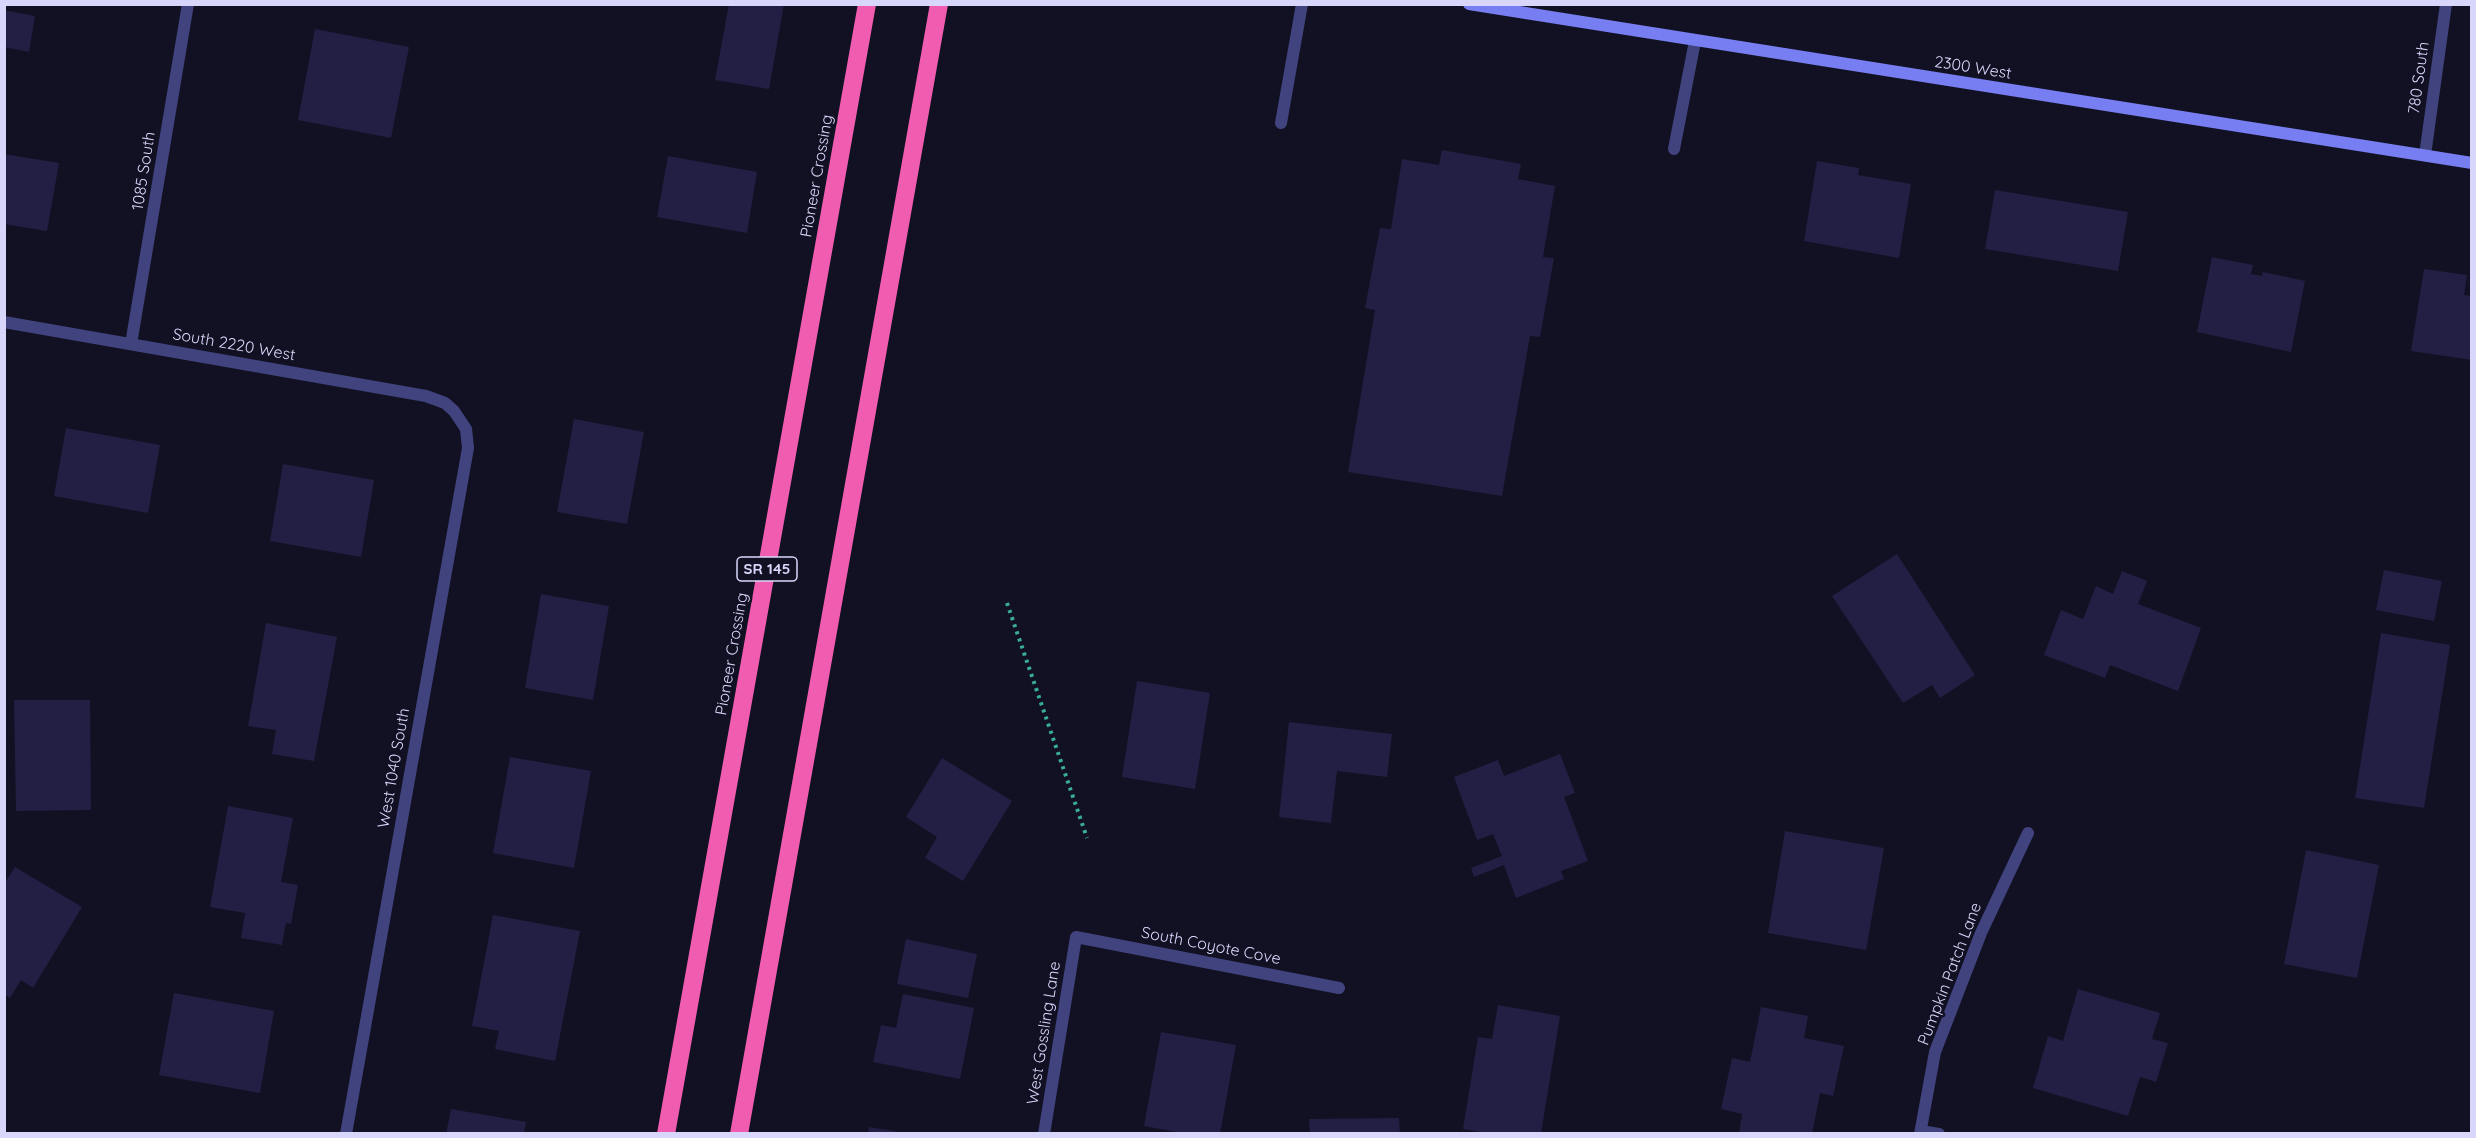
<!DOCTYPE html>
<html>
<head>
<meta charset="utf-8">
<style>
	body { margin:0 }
	#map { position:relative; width:2476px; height:1138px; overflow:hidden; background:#121123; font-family:Quicksand,sans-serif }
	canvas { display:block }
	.frame { position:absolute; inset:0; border:6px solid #d8d7fb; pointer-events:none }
</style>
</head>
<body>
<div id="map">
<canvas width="2476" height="1138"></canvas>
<div class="frame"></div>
</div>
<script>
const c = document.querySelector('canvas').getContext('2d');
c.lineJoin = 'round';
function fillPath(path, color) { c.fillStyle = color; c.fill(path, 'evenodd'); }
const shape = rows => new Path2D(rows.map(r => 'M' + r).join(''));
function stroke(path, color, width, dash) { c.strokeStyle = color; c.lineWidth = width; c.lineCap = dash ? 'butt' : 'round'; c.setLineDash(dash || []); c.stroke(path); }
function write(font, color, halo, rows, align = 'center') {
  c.font = font + ' Quicksand,sans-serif'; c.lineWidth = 5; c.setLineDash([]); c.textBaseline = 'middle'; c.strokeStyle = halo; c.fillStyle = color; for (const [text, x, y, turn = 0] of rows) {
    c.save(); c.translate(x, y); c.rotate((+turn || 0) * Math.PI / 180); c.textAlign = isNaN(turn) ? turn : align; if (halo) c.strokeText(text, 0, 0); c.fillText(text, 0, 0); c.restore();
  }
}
const building = shape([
	[729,4,784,4,769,89,715,80],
	[4,10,35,16,29,52,4,47],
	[315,29,409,47,391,138,298,120],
	[1442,150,1521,164,1518,179,1555,186,1543,257,1554,258,1540,337,1530,336,1502,496,1348,472,1375,310,1365,308,1380,228,1391,229,1402,159,1439,165],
	[4,154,59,163,47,231,4,224],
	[668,156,757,172,747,233,657,217],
	[1817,161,1859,168,1858,175,1911,184,1899,258,1804,241],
	[1995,190,2128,212,2118,271,1985,249],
	[2212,257,2253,265,2251,274,2262,276,2263,272,2305,281,2291,352,2197,332],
	[2424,269,2467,275,2464,295,2472,296,2472,360,2411,351],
	[574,419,644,432,627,524,557,512],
	[66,428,160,445,148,513,54,496],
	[283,464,374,480,361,557,270,541],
	[1897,554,1975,675,1940,698,1932,685,1903,703,1832,596],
	[2384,570,2442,581,2434,621,2376,610],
	[2122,571,2147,581,2138,604,2201,628,2178,691,2110,665,2105,678,2044,655,2061,610,2083,619,2096,586,2113,594],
	[541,594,609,606,593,700,525,688],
	[266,623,337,637,314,761,272,754,276,730,248,726],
	[2381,633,2450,645,2424,808,2355,798],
	[1137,681,1210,693,1195,789,1122,777],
	[14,700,90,700,91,810,16,811],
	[1289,722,1392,734,1387,777,1337,771,1331,823,1279,817],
	[1560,754,1575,793,1564,797,1588,861,1561,871,1564,879,1516,898,1504,865,1474,877,1471,868,1502,856,1493,834,1477,840,1454,777,1498,760,1504,776],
	[510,757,591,771,574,868,493,853],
	[942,758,1012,801,963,881,925,858,937,837,906,817],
	[228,806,293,818,281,882,298,885,291,924,286,923,282,945,241,938,245,913,210,907],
	[1785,831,1884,848,1866,950,1768,933],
	[2306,850,2379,865,2357,978,2284,964],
	[15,867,82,907,33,988,21,980,10,998,4,994,4,884],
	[493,915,580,931,555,1061,495,1049,499,1031,472,1026],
	[906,939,977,954,968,998,897,984],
	[2078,989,2160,1013,2152,1039,2168,1043,2156,1082,2140,1077,2128,1116,2033,1088,2048,1036,2063,1041],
	[174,993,274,1011,260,1093,159,1075],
	[903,994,974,1008,960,1079,873,1062,881,1025,896,1028],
	[1498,1005,1560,1016,1541,1134,1493,1134,1463,1129,1478,1037,1492,1039],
	[1761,1007,1808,1016,1804,1038,1844,1046,1833,1096,1820,1093,1812,1134,1739,1134,1742,1114,1721,1109,1732,1058,1750,1062],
	[1161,1032,1236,1045,1220,1134,1187,1134,1144,1126],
	[451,1109,526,1122,524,1134,446,1134],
	[1399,1118,1400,1134,1310,1134,1309,1119],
	[869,1127,900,1132,900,1134,868,1134]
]);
const path = shape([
	[1007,603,1087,838]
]);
const lane = shape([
	[1281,123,1302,4],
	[1674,149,1695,41],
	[1921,1131,1939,1134]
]);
const street = shape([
	[2425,155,2446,4],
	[4,322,426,396,445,403,454,411,466,429,468,448,346,1134],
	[131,344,188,4],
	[1044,1134,1076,937,1339,988],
	[1920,1134,1935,1052,1981,933,2028,833]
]);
const secondary = shape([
	[1469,4,2472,163]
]);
const highway = shape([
	[666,1134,867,4],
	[739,1134,939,4]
]);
const shields = [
	[767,569,60]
];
const shieldNames = [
	["SR 145",767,569]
];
const streetNames = [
	["2300 West",1973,68,9],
	["780 South",2419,78,-82],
	["1085 South",144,171,-81],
	["Pioneer Crossing",817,176,-80],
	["South 2220 West",234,345,10],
	["Pioneer Crossing",732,654,-80],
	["West 1040 South",394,768,-80],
	["South Coyote Cove",1211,946,11],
	["Pumpkin Patch Lane",1950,974,-69],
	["West Gossling Lane",1044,1033,-81]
];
fillPath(building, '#231e43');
stroke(path, '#3aac9b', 4, [3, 4.5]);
stroke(lane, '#40437e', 12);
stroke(street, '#40437e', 12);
stroke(secondary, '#777ef2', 12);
stroke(highway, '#f05db0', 18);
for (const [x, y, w] of shields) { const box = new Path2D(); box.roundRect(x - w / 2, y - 12, w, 24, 4.5); c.fillStyle = '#121123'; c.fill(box); stroke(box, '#d8d7fb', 1.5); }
write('bold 15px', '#d8d7fb', null, shieldNames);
write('16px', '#d8d7fb', '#121123', streetNames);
</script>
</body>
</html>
